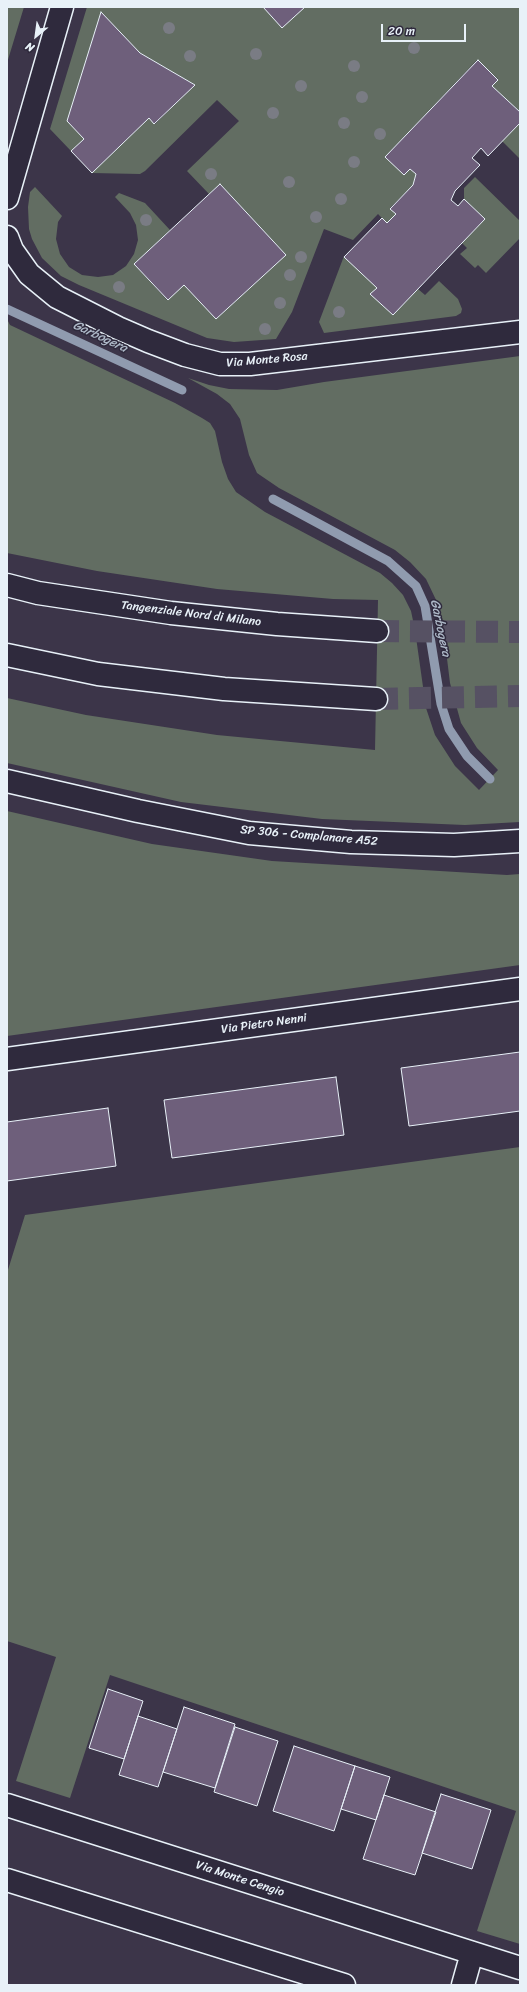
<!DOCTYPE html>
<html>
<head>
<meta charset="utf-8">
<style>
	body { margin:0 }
	#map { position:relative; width:527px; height:1992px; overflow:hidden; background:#3c3549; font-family:Sriracha,sans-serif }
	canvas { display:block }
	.frame { position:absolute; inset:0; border:8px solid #e8f1f8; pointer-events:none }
	.north { position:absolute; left:16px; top:16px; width:40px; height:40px; -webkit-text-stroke:3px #2f2a3d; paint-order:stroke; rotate:209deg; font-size:11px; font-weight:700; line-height:16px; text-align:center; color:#e8f1f8 }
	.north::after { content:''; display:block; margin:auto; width:14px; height:18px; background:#e8f1f8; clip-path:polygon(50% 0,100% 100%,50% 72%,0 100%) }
	.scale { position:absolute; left:381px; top:24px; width:85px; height:18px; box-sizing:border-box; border:2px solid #e8f1f8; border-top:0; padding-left:5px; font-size:12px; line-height:14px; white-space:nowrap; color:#e8f1f8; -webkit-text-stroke:3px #2f2a3d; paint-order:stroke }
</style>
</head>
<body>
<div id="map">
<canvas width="527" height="1992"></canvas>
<div class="frame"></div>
<div class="north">N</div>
<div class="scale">20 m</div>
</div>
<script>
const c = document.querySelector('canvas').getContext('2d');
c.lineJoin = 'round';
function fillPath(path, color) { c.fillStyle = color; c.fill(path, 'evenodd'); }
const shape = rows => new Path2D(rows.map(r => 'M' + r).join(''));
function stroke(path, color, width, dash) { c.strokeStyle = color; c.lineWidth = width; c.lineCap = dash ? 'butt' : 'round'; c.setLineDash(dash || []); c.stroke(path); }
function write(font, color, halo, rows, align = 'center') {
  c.font = font + ' Sriracha,sans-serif'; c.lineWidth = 3; c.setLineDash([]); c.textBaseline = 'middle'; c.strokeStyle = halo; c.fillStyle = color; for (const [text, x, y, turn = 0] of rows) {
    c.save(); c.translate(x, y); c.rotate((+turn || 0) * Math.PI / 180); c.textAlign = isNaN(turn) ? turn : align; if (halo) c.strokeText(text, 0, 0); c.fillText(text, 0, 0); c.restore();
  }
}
const green = shape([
	[7,7,24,7,7,63],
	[87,7,520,7,520,112,492,86,498,79,477,60,385,157,410,169,416,174,413,185,390,208,396,214,387,223,378,214,353,240,324,229,292,312,276,339,234,342,207,338,79,285,61,276,42,258,32,239,29,229,28,207,30,192,35,187,62,216,58,222,56,239,60,254,69,267,82,275,98,277,113,275,126,266,134,254,138,240,136,225,130,213,115,197,119,193,145,203,170,230,134,264,167,300,184,285,216,319,286,255,220,184,209,194,187,171,239,121,217,100,145,171,140,174,92,173,149,118,155,124,195,85,140,53,101,12,68,121,84,139,71,151,50,129],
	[520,123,520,159,502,141],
	[475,177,520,221,520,238,486,273,478,265,475,268,460,254,467,248,462,243,485,219,464,199,464,188],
	[344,256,377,288,371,294,393,315,418,289,425,295,439,281,458,299,462,309,461,313,456,316,324,333,319,322],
	[7,319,10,325,175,403,202,418,210,423,215,431,222,462,228,479,236,492,265,512,380,573,392,583,403,595,411,611,415,630,426,708,435,735,455,766,479,790,498,770,477,748,461,723,450,683,443,626,437,602,426,579,410,562,395,550,279,488,257,473,249,455,240,419,230,404,217,394,188,378,209,385,229,389,277,390,324,382,520,356,520,822,465,825,322,819,181,802,7,763,7,698,86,715,217,735,375,750,378,600,333,599,217,589,97,571,7,553],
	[7,811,152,844,272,861,507,875,520,874,520,965,7,1036],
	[520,1147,520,1944,477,1931,516,1811,110,1675,70,1798,16,1781,56,1657,7,1641,7,1273,25,1215]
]);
const stream = shape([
	[7,309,182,390],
	[273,499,388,561,416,586,425,606,441,704,449,729,467,756,490,779]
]);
const building = shape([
	[263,7,305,7,282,28,263,7],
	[101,12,140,53,195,85,154,124,149,118,92,173,71,151,84,139,67,121,101,12],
	[478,60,498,80,492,86,520,112,520,123,488,156,481,148,472,158,480,165,455,191,451,200,458,206,464,199,485,219,393,315,370,294,377,288,344,257,382,218,387,223,396,214,390,209,413,185,416,174,410,169,404,175,385,157,478,60],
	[220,184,286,255,216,319,184,285,168,300,134,264,220,184],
	[520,1052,520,1111,409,1126,401,1068,520,1052],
	[336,1077,344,1135,172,1158,164,1100,336,1077],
	[108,1108,116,1166,7,1181,7,1122,108,1108],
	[108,1689,143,1701,124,1759,89,1748,108,1689],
	[184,1707,235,1724,215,1788,163,1772,184,1707],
	[138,1716,177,1729,158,1787,119,1775,138,1716],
	[235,1727,278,1741,257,1806,214,1792,235,1727],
	[294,1746,355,1766,334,1831,273,1811,294,1746],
	[355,1766,390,1777,376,1820,341,1809,355,1766],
	[441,1794,491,1810,472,1869,422,1853,441,1794],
	[384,1795,436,1812,415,1875,363,1859,384,1795]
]);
const highwayTunnel = shape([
	[377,631,520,632],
	[376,699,520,696]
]);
const minor = shape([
	[7,198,62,7],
	[7,237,12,250,29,274,57,297,118,328,148,341,185,355,220,364,250,364,520,332],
	[7,1059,520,989],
	[7,1805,520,1968],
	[7,1880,344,1985],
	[463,1985,472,1953]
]);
const major = shape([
	[7,781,138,811,249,833,351,842,454,845,520,841]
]);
const highway = shape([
	[7,585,38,593,171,613,277,624,377,631],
	[7,655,98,674,224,689,376,699]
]);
const trees = [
	[169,28],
	[414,48],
	[256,54],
	[190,56],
	[354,66],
	[301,86],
	[362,97],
	[273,113],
	[344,123],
	[380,134],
	[354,162],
	[211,174],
	[289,182],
	[341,199],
	[316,217],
	[146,220],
	[301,257],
	[290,275],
	[119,287],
	[280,303],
	[339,312],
	[265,329]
];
const streetNames = [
	["Via Monte Rosa",267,360,-5],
	["Tangenziale Nord di Milano",191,614,7],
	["SP 306 - Complanare A52",309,836,5],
	["Via Pietro Nenni",264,1024,-8],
	["Via Monte Cengio",240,1879,18]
];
const waterNames = [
	["Garbogera",100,337,25],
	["Garbogera",440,628,78]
];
fillPath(green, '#626d62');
stroke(stream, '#909baf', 9);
fillPath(building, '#6e5f7b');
stroke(building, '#e8f1f8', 1);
stroke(highwayTunnel, '#565163', 22, [22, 11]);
stroke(minor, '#e8f1f8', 25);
stroke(major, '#e8f1f8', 25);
stroke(highway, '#e8f1f8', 25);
stroke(minor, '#2f2a3d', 22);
stroke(major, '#2f2a3d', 22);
stroke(highway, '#2f2a3d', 22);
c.fillStyle = '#7a7c84';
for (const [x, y] of trees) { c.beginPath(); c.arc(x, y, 6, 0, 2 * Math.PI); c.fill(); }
write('12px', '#e8f1f8', '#2f2a3d', streetNames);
write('italic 13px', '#adb8c7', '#2f2a3d', waterNames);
</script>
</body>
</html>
